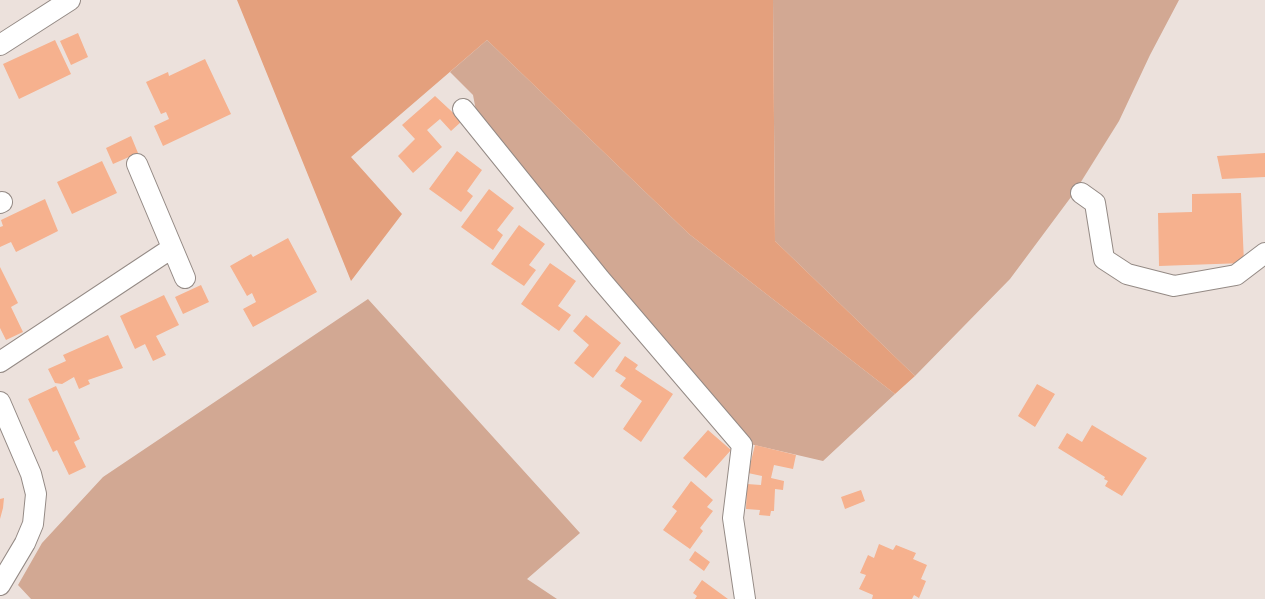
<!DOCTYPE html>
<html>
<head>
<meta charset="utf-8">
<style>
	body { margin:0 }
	canvas { display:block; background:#ece1dc }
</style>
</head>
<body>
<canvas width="1265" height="599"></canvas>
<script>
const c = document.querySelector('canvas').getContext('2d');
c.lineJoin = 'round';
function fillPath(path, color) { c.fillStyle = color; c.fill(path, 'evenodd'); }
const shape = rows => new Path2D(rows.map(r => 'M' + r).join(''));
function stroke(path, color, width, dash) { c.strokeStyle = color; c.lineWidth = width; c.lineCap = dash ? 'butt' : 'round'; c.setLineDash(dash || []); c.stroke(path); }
const green = shape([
	[773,0,1179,0,1150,55,1119,121,1074,193,1010,279,915,376,775,241],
	[487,40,689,234,895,394,823,461,750,444,477,116,473,95,450,72],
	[368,299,580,533,527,579,557,599,31,599,18,585,42,543,103,477]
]);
const forest = shape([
	[237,0,773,0,775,241,915,376,895,394,689,234,487,40,351,157,402,214,351,281]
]);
const building = shape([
	[78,33,88,57,71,65,60,41],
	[55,40,71,74,19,99,3,64],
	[205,59,231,114,163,146,154,126,169,119,166,112,161,114,146,82,168,72,169,76],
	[435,96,462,121,451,131,440,119,427,130,442,147,413,173,398,156,415,139,402,125],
	[131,136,138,153,113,164,106,148],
	[457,151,482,170,467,191,473,196,461,212,429,189],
	[1265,153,1265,177,1222,179,1217,156],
	[102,161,117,193,72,214,57,182],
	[489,189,514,208,497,230,503,235,493,250,461,227],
	[1241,193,1244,263,1159,266,1158,213,1192,212,1192,194],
	[45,199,58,231,16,252,11,242,0,247,0,227,3,226,1,220],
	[519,225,545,244,529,265,536,270,524,286,491,264],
	[288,238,317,292,253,327,243,309,256,302,252,293,247,296,230,266,251,254,253,257],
	[550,263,576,281,558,306,571,315,559,331,521,304],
	[0,267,18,303,11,307,23,332,6,340,0,328],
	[201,285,209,302,183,314,175,297],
	[164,295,179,325,156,336,166,355,153,361,145,344,135,349,120,316],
	[586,315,621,343,593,378,574,363,589,345,573,331],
	[108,335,123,368,88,380,90,384,79,389,74,377,62,384,55,383,48,369,66,361,63,355],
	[625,356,638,365,635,369,673,394,641,442,623,429,642,401,620,386,626,378,615,371],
	[1037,384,1055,394,1035,427,1018,416],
	[56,386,80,439,74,442,86,467,69,475,57,450,53,452,28,399],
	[1092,425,1147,458,1122,496,1105,486,1108,481,1104,479,1105,477,1058,448,1067,433,1082,442],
	[708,430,731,450,706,478,683,458],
	[755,445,796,455,793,469,774,465,771,478,784,481,783,490,775,489,774,511,771,511,770,516,759,515,760,510,746,509,747,484,761,485,762,476,748,473],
	[691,481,713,500,707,507,713,511,700,528,703,531,690,549,663,530,677,511,672,507],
	[861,490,865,501,845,509,841,497],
	[4,498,3,508,0,519,0,499],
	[879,544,893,550,896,545,916,553,913,559,927,565,921,579,926,581,919,598,914,595,912,599,872,599,873,595,859,589,866,575,860,573,868,555,874,558],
	[695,551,710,562,704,571,689,560],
	[702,580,728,599,695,599,697,596,693,593]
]);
const minor = shape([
	[0,45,70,0],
	[463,109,600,279,742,445,733,518,745,599],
	[137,164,185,278],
	[1081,193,1095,203,1104,259,1127,274,1174,286,1236,275,1265,253],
	[0,203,2,202],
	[0,362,172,248],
	[0,402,31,474,36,494,33,524,25,543,0,585]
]);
fillPath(green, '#d2a893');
fillPath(forest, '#e4a07d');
fillPath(building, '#f6b18e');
stroke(minor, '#948a85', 22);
stroke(minor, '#fff', 20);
</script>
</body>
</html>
